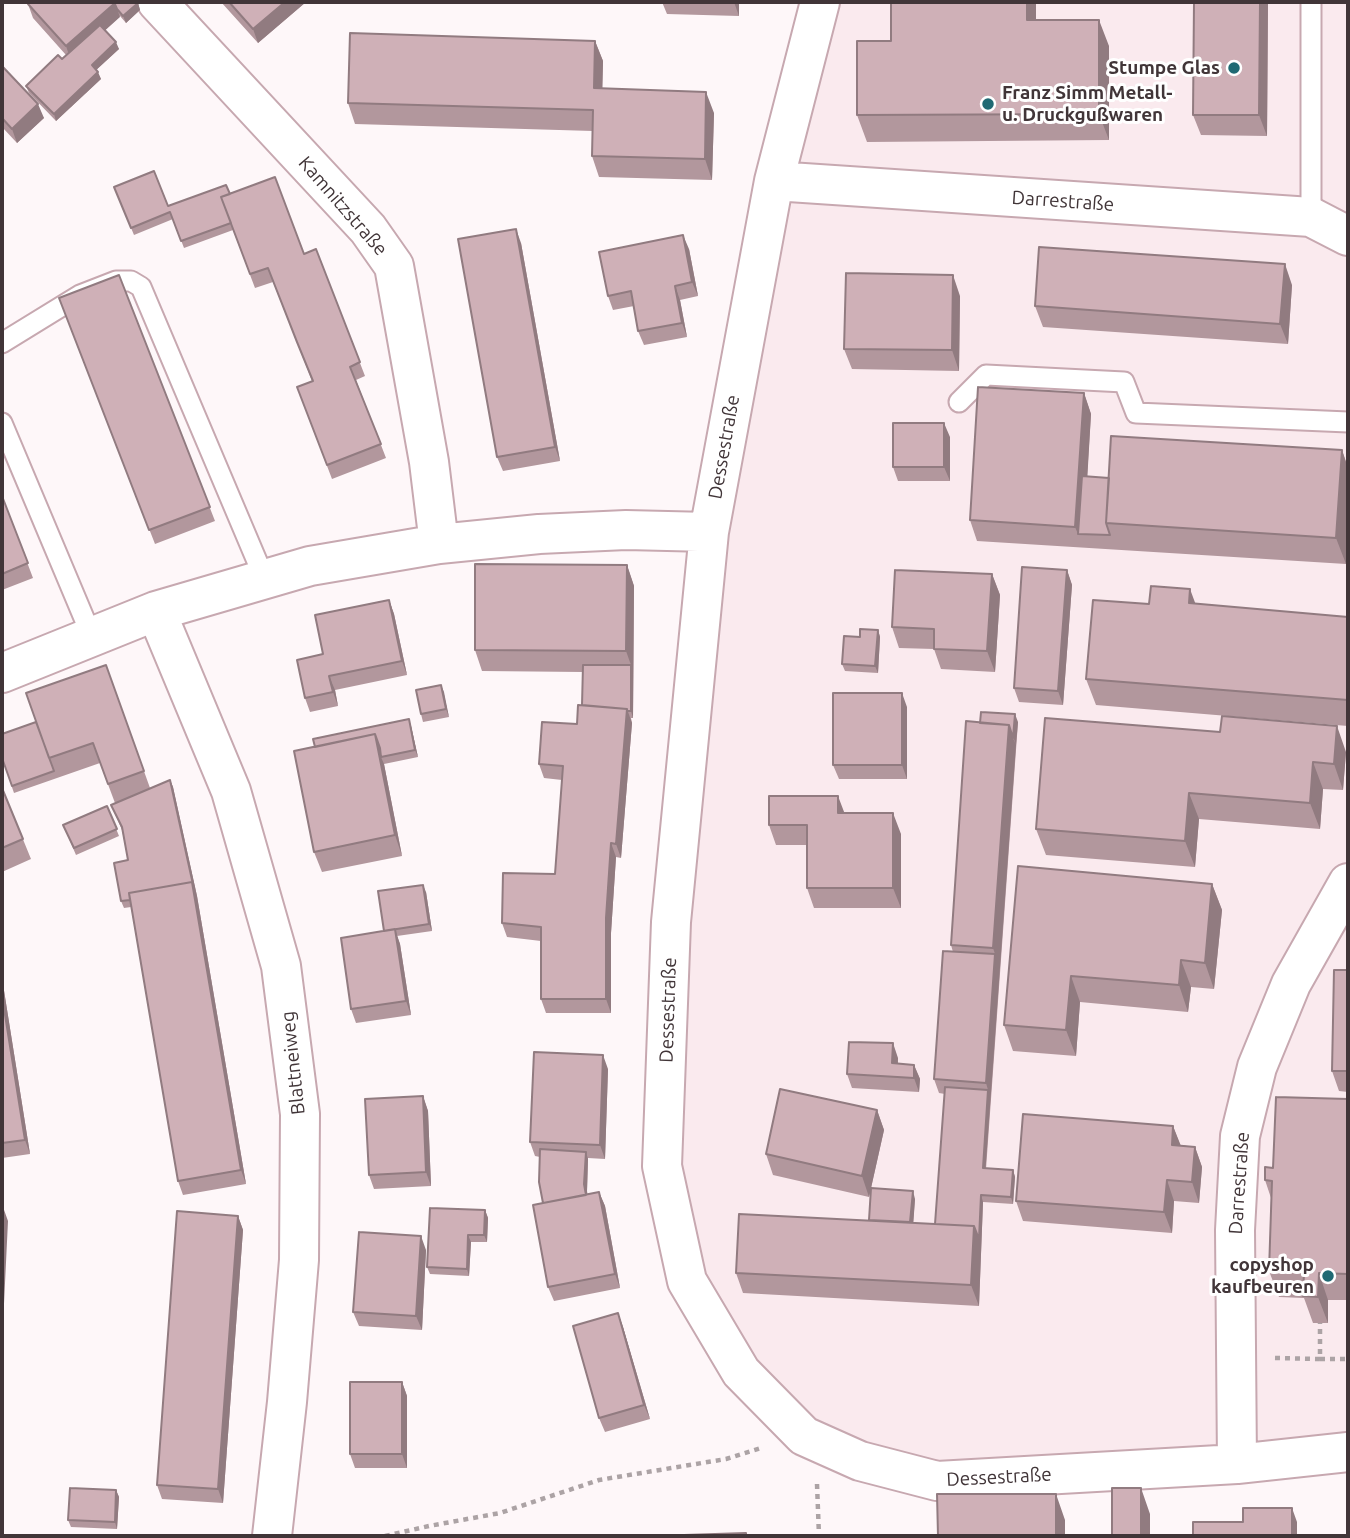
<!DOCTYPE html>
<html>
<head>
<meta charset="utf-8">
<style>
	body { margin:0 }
	#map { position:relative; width:1350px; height:1538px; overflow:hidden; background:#fef7f9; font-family:Ubuntu,sans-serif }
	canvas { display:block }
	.frame { position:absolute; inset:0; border:4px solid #413538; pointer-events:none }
</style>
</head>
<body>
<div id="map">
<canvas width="1350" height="1538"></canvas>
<div class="frame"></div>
</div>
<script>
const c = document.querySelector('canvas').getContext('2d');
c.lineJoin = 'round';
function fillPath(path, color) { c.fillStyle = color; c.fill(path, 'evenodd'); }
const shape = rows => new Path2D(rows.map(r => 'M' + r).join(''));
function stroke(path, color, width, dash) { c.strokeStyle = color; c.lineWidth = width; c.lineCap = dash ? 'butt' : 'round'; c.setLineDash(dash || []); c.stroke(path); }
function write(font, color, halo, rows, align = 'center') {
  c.font = font + ' Ubuntu,sans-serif'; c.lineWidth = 6; c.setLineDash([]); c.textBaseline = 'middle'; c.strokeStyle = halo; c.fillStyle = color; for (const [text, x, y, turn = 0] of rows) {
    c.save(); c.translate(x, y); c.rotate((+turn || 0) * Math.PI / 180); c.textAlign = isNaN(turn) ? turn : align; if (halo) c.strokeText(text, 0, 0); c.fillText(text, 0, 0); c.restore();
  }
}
const built = shape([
	[831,2,1348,2,1348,1441,937,1469,810,1424,751,1364,697,1274,673,1163,683,922,721,532]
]);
const path = shape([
	[1275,1358,1320,1359,1320,1323],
	[1320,1359,1348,1359],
	[817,1484,819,1536],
	[385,1536,429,1526,500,1513,599,1480,726,1459,761,1448]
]);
const lane = shape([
	[1311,217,1311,2],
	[2,343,80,295,116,281,131,281,141,287,265,580],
	[959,402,986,375,1124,382,1136,413,1348,422],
	[2,423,92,637]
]);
const street = shape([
	[157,2,368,229,394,266,429,462,439,544],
	[820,2,774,181,709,532,671,922,662,1166,687,1281,741,1372,804,1436,860,1461,937,1481,1237,1464,1348,1452],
	[774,181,1311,217,1348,236],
	[156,611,231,791,281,966,300,1114,299,1260,287,1402,272,1536],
	[2,673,156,611,310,566,439,544,539,534,626,530,709,532],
	[1237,1464,1235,1230,1240,1136,1257,1067,1291,984,1348,883]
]);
const wall = shape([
	[221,2,306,2,258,43],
	[662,2,739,2,739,16,667,14],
	[1036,2,1036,20,1109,46,1109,140,867,142,857,115,891,41],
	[1268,2,1267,136,1201,135,1193,115],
	[138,3,140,10,126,23,120,16,105,30,119,49,96,70,101,79,56,121,29,93,26,86,66,55,33,18,28,4],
	[595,41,603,61,602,89,714,113,712,180,599,177,592,156,593,131,355,124,348,103],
	[2,66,44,118,17,143,2,127],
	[114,187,168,206,229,194,304,254,316,249,365,376,356,380,386,458,332,479,297,387,312,381,273,282,255,288,233,230,184,248,173,219,134,235],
	[521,243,560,461,503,471,497,457],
	[689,249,698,296,680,300,687,337,644,345,638,331,634,306,613,310,608,296],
	[119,275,215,521,155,544,59,298],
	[1292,285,1288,344,1043,327,1035,306],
	[960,296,959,371,852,369,844,349],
	[1084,393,1091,414,1087,477,1109,478,1342,450,1348,468,1348,530,1346,564,977,541,970,520],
	[950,437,950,481,898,481,893,467],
	[2,496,33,578,2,590],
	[627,565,634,586,633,718,631,718,632,723,621,858,616,857,611,933,611,1013,546,1013,541,999,541,941,507,937,502,923,555,874,562,780,544,778,539,764,577,724,582,705,583,672,482,671,475,650],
	[1067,570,1072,585,1063,705,1019,702,1014,688],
	[992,574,1000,595,995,672,941,669,934,649,899,648,892,627],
	[389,600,394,614,407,675,335,690,338,706,310,712,305,698,323,654],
	[1149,604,1196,604,1348,617,1348,726,1096,705,1086,679],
	[878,630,880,637,878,673,845,671,842,664,860,637],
	[106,665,150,788,170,780,173,787,197,896,246,1184,183,1195,178,1181,131,907,124,908,121,901,128,860,122,830,111,805,115,803,100,763,14,793,2,758,36,722],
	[441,685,449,717,423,722,421,714],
	[907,707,907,779,839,779,833,765],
	[1018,722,986,1169,1013,1170,1015,1177,1013,1204,983,1202,979,1306,743,1293,736,1273,869,1220,871,1190,869,1197,773,1175,766,1154,877,1110,884,1130,871,1188,915,1199,913,1223,935,1224,945,1094,939,1093,934,1079,953,952,951,945,980,723],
	[411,726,418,757,384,764,402,856,322,872,314,852,294,751],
	[1346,752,1343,790,1323,789,1320,829,1199,819,1195,867,1046,855,1036,829],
	[2,788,31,859,2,872],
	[107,806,119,836,76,855,63,825],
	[845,813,901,834,901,908,814,908,807,888,807,845,776,845,769,825],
	[1018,866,1212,884,1222,910,1214,989,1191,987,1188,1012,1080,1002,1076,1056,1013,1051,1004,1025],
	[426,892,432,931,397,936,400,944,411,1015,356,1023,351,1009,384,931],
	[1348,970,1348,1092,1339,1091,1332,1071],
	[2,978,30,1154,2,1158],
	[898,1058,898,1064,914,1065,920,1079,919,1092,852,1088,847,1074],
	[608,1069,605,1159,588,1158,587,1191,587,1194,599,1192,605,1206,620,1288,554,1301,548,1287,540,1157,535,1156,530,1142],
	[423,1096,428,1111,431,1186,374,1189,369,1175],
	[1348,1099,1348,1300,1328,1300,1328,1323,1313,1323,1304,1298,1279,1297,1269,1271,1271,1198,1265,1180,1273,1168],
	[1173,1126,1180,1145,1195,1147,1202,1167,1199,1203,1174,1201,1172,1233,1023,1221,1016,1201],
	[485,1210,488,1218,487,1242,471,1242,469,1276,430,1274,427,1267],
	[238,1216,243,1230,223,1503,162,1499,157,1485],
	[426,1250,422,1330,359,1326,353,1312],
	[618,1313,623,1327,650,1419,605,1432,599,1418],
	[402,1382,407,1396,407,1468,355,1468,350,1454],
	[116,1490,119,1497,117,1529,71,1527,68,1520]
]);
const shadedWall = shape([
	[285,2,306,2,258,43,253,29],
	[734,2,739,2,739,16],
	[1027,2,1036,2,1036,46,1027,20],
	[1260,2,1268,2,1267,136,1259,115],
	[115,3,120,17,71,61,66,46],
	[138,3,140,10,126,23,123,16],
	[1099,20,1109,46,1109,140,1099,114],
	[595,41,603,61,602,109,594,88],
	[116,42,119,49,94,72,92,65],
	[98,72,101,79,56,121,54,114],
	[706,92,714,113,712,180,705,159],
	[38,104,44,118,17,143,12,129],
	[516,229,521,243,560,461,555,447],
	[683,235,689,249,698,296,692,282],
	[1285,264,1292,285,1288,344,1280,324],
	[953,275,960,296,959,371,952,350],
	[675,286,680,300,687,337,682,323],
	[1084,393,1091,414,1084,534,1078,534,1075,527],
	[944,423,950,437,950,481,944,467],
	[1342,450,1348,468,1348,530,1346,564,1336,538],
	[627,565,634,586,633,718,631,711,631,665,626,651],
	[1067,570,1072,585,1063,705,1058,691],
	[992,574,1000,595,995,672,987,651],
	[1190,589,1200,616,1189,603],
	[389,600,394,614,407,675,402,661],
	[878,630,880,637,878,673,875,666],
	[329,676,335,690,338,706,333,692],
	[441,685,444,692,449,717,446,709],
	[902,693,907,707,907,779,902,765],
	[627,709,632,723,621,858,616,844],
	[1015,714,1018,722,1016,745,1013,738],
	[409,719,411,726,418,757,415,750],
	[1009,725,1016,745,985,1176,983,1168,988,1090,986,1083,995,954,993,948],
	[1337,726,1346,752,1343,790,1334,764],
	[375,734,383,757,381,757,384,764,402,856,395,835],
	[1313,762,1323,789,1320,829,1310,803],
	[170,780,173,787,197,896,246,1184,241,1170],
	[1189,793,1199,819,1195,867,1185,841],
	[838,796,846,817,838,813],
	[893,813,901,834,901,908,893,888],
	[611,843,616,857,611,933,611,1013,606,999,606,918],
	[1212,884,1222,910,1214,989,1205,963],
	[423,885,426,892,432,931,429,924],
	[395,929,400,944,411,1015,406,1001],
	[1181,960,1191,987,1188,1012,1179,985],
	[1071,976,1080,1002,1076,1056,1066,1030],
	[2,978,30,1154,25,1140,2,996],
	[893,1043,898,1058,897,1077,892,1063],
	[603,1055,608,1069,605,1159,600,1145],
	[914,1065,920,1079,919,1092,914,1078],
	[423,1096,428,1111,431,1186,426,1172],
	[877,1110,884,1130,869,1197,862,1176],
	[1173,1126,1181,1146,1172,1145],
	[1195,1147,1202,1167,1199,1203,1192,1182],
	[586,1152,588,1159,587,1191,590,1209,587,1202,584,1184],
	[1013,1170,1015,1177,1013,1204,1011,1197],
	[1167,1180,1174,1201,1172,1233,1164,1212],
	[913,1191,915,1199,912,1242,909,1235],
	[599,1192,605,1206,620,1288,615,1274],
	[981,1195,983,1202,979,1306,971,1285,974,1226],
	[3,1207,8,1221,2,1345,2,1236],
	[485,1210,488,1218,487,1242,484,1235],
	[238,1216,243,1230,223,1503,218,1489],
	[468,1235,471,1242,469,1276,467,1269],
	[421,1236,426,1250,422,1330,416,1316],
	[1319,1273,1328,1300,1328,1323,1318,1297],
	[618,1313,623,1327,650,1419,644,1405],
	[402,1382,407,1396,407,1468,402,1454],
	[1141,1488,1150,1514,1150,1536,1141,1536],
	[116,1490,119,1497,117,1529,115,1522],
	[1056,1494,1065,1520,1065,1536,1056,1536],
	[1292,1508,1297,1522,1297,1536,1292,1536]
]);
const building = shape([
	[30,2,114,2,115,3,66,46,28,4,30,2],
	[114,2,137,2,138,3,123,16,117,9,114,2],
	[229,2,285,2,253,29,229,2],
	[891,2,1027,2,1027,20,1099,20,1099,114,857,115,857,41,891,41,891,2],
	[1194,2,1260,2,1259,115,1193,115,1194,2],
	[100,25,116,42,92,65,98,72,54,114,26,86,58,55,62,59,100,25],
	[350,33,595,41,594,88,706,92,705,159,592,156,593,110,348,103,350,33],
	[2,66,38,104,12,129,2,118,2,66],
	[154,171,168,206,226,185,230,194,221,197,231,223,181,241,170,212,131,228,114,187,154,171],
	[275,177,304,254,316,249,360,362,350,367,381,444,327,465,297,387,313,381,297,342,268,268,250,274,221,197,275,177],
	[516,229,555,447,497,457,458,239,516,229],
	[683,235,692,282,675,286,682,323,638,331,631,291,608,296,599,252,683,235],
	[1039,247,1285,264,1280,324,1035,306,1039,247],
	[846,273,953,275,952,350,844,349,846,273],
	[119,275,210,507,149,530,59,298,119,275],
	[978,387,1084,393,1075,527,970,520,978,387],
	[893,423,944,423,944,467,893,467,893,423],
	[1111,436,1342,450,1336,538,1106,523,1111,436],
	[1082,476,1109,478,1106,523,1110,535,1078,534,1082,476],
	[2,496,28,563,2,574,2,496],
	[475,564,627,565,626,651,475,650,475,564],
	[1022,567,1067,570,1058,691,1014,688,1022,567],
	[895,570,992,574,987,651,934,649,934,629,892,627,895,570],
	[1151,586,1190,589,1189,603,1348,617,1348,700,1086,679,1093,600,1149,604,1151,586],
	[389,600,402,661,329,676,333,692,305,698,297,660,323,654,315,615,389,600],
	[860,629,878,630,875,666,842,664,844,636,860,637,860,629],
	[106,665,144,771,108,784,93,743,49,758,26,693,106,665],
	[583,665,631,665,631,711,627,711,627,709,582,705,583,665],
	[441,685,446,709,421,714,416,690,441,685],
	[833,693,902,693,902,765,833,765,833,693],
	[578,705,627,709,616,844,611,843,606,918,606,999,541,999,541,927,502,923,503,873,555,874,563,766,539,764,542,722,577,724,578,705],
	[981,712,1015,714,1013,738,1009,725,980,723,981,712],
	[1222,716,1337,726,1334,764,1313,762,1310,803,1189,793,1185,841,1036,829,1045,718,1220,732,1222,716],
	[409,719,415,750,381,757,380,748,375,734,315,747,313,739,409,719],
	[966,721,1009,725,993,948,951,945,966,721],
	[36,722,54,771,12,786,2,758,2,734,36,722],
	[375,734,395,835,314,852,294,751,375,734],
	[170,780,194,889,192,882,129,893,130,900,121,901,114,863,128,860,122,827,111,805,170,780],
	[2,788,23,839,2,848,2,788],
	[769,796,838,796,838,813,893,813,893,888,807,888,807,825,769,825,769,796],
	[107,806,117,829,74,848,63,825,107,806],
	[1018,866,1212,884,1205,963,1181,960,1179,985,1071,976,1066,1030,1004,1025,1018,866],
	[192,882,241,1170,178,1181,129,893,192,882],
	[423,885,429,924,384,931,378,891,423,885],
	[395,929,406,1001,351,1009,341,938,395,929],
	[943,951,995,954,986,1083,934,1079,943,951],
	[1334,970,1348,970,1348,1071,1332,1071,1334,970],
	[2,996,25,1140,2,1143,2,996],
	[849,1042,893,1043,892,1063,914,1065,914,1078,847,1074,849,1042],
	[534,1052,603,1055,600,1145,530,1142,534,1052],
	[945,1087,988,1090,983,1168,1013,1170,1011,1197,981,1195,979,1239,974,1226,935,1224,945,1087],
	[780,1089,877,1110,862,1176,766,1154,780,1089],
	[423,1096,426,1172,369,1175,365,1099,423,1096],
	[1276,1097,1348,1099,1348,1274,1319,1273,1318,1297,1303,1296,1304,1272,1269,1271,1272,1181,1265,1180,1265,1167,1273,1168,1276,1097],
	[1023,1114,1173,1126,1172,1145,1195,1147,1192,1182,1167,1180,1164,1212,1016,1201,1023,1114],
	[540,1149,586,1152,584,1184,586,1195,543,1203,539,1182,540,1149],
	[871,1188,913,1191,910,1222,869,1220,871,1188],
	[599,1192,615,1274,548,1287,533,1205,599,1192],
	[2,1207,3,1207,2,1236,2,1207],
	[430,1208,485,1210,484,1235,468,1235,467,1269,427,1267,430,1208],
	[177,1211,238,1216,218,1489,157,1485,177,1211],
	[739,1214,974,1226,971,1285,736,1273,739,1214],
	[359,1232,421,1236,416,1316,353,1312,359,1232],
	[618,1313,644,1405,599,1418,573,1326,618,1313],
	[350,1382,402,1382,402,1454,350,1454,350,1382],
	[70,1488,116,1490,115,1522,68,1520,70,1488],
	[1112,1488,1141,1488,1141,1536,1112,1536,1112,1488],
	[937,1494,1056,1494,1056,1536,938,1536,937,1494],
	[1243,1508,1292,1508,1292,1536,1193,1536,1193,1522,1243,1522,1243,1508],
	[746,1533,746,1536,653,1536,746,1533]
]);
const markers = [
	[1234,68,7,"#1f6973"],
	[988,104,7,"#1f6973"],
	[1328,1276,7,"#1f6973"]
];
const poiNames = [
	["Stumpe Glas",1220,68],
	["Franz Simm Metall-",1002,93,"left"],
	["u. Druckgußwaren",1002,115,"left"],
	["copyshop",1314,1265],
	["kaufbeuren",1314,1287]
];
const streetNames = [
	["Darrestraße",1063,201,4],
	["Kamnitzstraße",343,206,49],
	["Dessestraße",724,447,-80],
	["Dessestraße",668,1010,-88],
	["Blattneiweg",293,1063,-96],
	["Darrestraße",1239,1183,-86],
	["Dessestraße",999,1477,-3]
];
fillPath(built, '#faeaee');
stroke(lane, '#c7a8b0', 23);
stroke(street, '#c7a8b0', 42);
stroke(path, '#aca3a5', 4.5, [5, 5]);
stroke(lane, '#fff', 19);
stroke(street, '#fff', 38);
fillPath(wall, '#b2979d');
fillPath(shadedWall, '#917b80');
fillPath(building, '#cfb0b7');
stroke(building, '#917b80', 2);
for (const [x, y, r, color] of markers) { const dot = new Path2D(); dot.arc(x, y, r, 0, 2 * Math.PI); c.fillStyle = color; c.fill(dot); stroke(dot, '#fff', 2.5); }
write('bold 19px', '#413538', '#fff', poiNames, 'right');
write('19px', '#413538', '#fff', streetNames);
</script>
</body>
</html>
